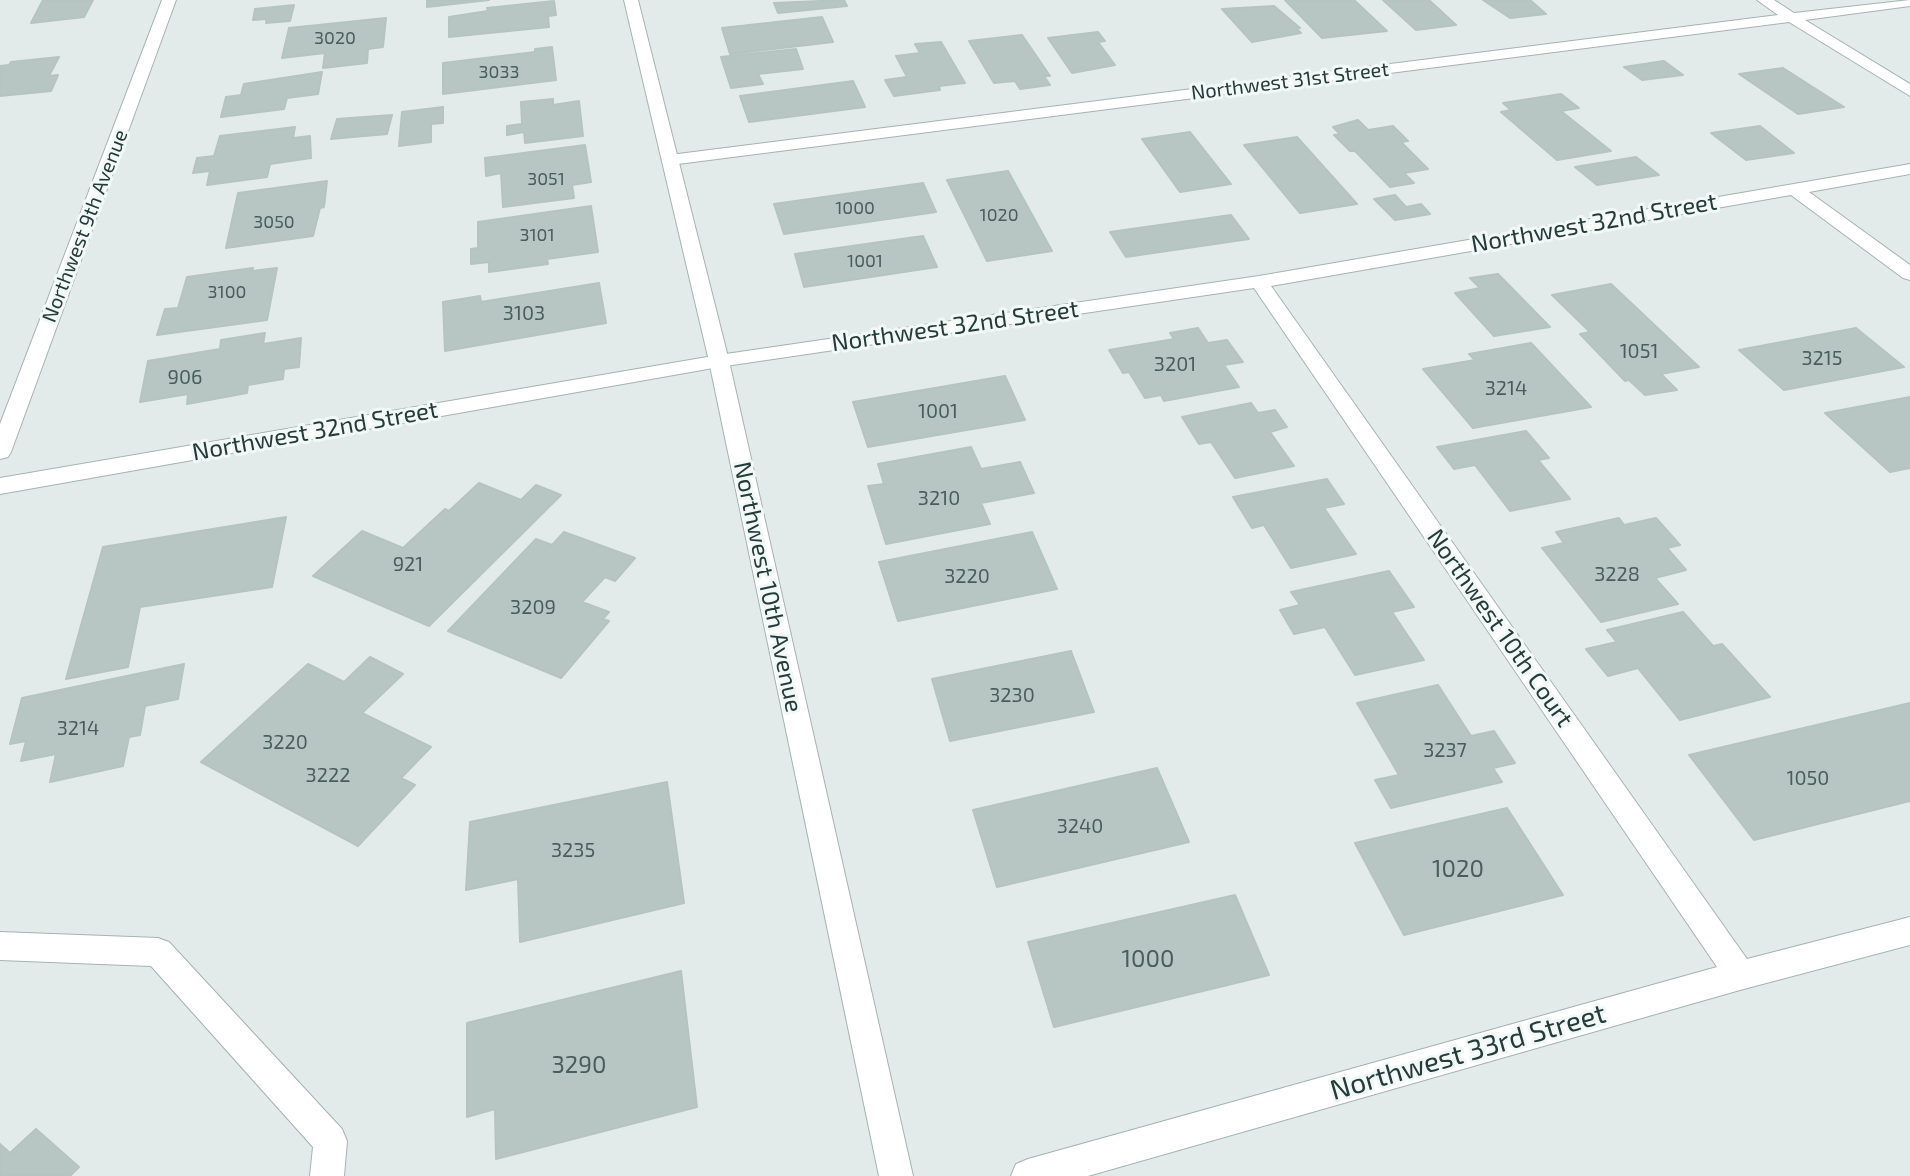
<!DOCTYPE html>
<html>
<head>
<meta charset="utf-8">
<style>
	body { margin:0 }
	canvas { display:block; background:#e2ebe9 }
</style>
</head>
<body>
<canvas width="1910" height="1176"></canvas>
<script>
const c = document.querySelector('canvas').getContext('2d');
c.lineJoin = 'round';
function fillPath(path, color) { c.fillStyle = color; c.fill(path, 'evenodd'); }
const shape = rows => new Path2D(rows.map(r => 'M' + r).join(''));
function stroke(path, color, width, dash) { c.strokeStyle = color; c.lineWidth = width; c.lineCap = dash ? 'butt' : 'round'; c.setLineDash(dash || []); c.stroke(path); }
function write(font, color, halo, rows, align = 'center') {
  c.font = font + ' "Exo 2",sans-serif'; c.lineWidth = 6; c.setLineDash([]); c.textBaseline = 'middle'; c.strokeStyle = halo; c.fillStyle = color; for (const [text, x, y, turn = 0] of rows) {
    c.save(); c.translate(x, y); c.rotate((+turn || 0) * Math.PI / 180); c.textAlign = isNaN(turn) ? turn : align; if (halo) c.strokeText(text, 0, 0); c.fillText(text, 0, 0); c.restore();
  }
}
const building = shape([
	[43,0,93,0,84,17,31,23,43,0],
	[427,0,489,0,427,7,427,0],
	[844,0,847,6,778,13,774,3,844,0],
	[1285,0,1354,0,1387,31,1322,38,1285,0],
	[1383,0,1429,0,1456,25,1416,30,1383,0],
	[1483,0,1530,0,1546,14,1510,18,1483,0],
	[554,1,556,15,548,16,549,27,449,37,449,17,488,11,487,8,554,1],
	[294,5,290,21,266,23,267,19,253,20,255,9,294,5],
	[1274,6,1300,28,1296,28,1301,33,1252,42,1222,9,1274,6],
	[822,17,833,42,730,54,722,28,822,17],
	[386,18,383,47,368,49,367,63,323,68,325,53,282,58,289,28,386,18],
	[1098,32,1105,41,1098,42,1115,65,1072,73,1048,38,1098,32],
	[1022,35,1050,76,1044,76,1050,85,1020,89,1015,81,994,83,969,41,1022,35],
	[941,42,965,83,939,86,940,90,894,96,885,80,907,77,896,56,920,53,915,44,941,42],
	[552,47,556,80,443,94,443,63,535,52,535,49,552,47],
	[796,49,803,69,758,74,763,84,731,88,721,57,796,49],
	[59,57,49,76,58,75,51,91,0,96,0,66,9,65,11,62,59,57],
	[1664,61,1683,75,1642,80,1624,67,1664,61],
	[1783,68,1844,107,1798,114,1739,74,1783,68],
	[322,72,318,94,287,98,284,109,221,117,226,97,241,95,244,84,322,72],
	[853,81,865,107,749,122,740,96,853,81],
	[1561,94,1579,108,1561,111,1611,151,1557,160,1501,112,1511,110,1503,103,1561,94],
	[553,99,553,105,579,101,583,136,525,143,524,132,507,135,507,126,522,124,521,102,553,99],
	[443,107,443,123,431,124,431,142,399,146,402,112,443,107],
	[392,115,387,134,331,139,337,119,392,115],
	[1358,120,1368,130,1393,126,1408,141,1401,142,1428,169,1404,173,1414,183,1390,187,1355,151,1350,151,1334,135,1340,134,1333,127,1358,120],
	[1760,126,1794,153,1746,160,1711,133,1760,126],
	[295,127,293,138,310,136,311,158,270,164,267,177,207,185,210,171,193,173,197,158,214,156,220,136,295,127],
	[1190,132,1231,184,1180,192,1142,139,1190,132],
	[1297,137,1357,204,1300,213,1244,145,1297,137],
	[585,145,591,182,572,185,574,198,503,207,501,173,486,176,485,158,585,145],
	[1636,157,1659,175,1597,185,1575,167,1636,157],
	[1008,171,1052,251,987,261,947,180,1008,171],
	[327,181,324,207,320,208,313,236,226,248,238,193,327,181],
	[923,183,936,212,784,234,774,204,923,183],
	[1395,195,1406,207,1421,204,1430,214,1395,220,1374,199,1395,195],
	[591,206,598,252,547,259,548,264,489,272,489,262,471,264,471,249,478,248,478,222,591,206],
	[1231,215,1249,239,1126,257,1110,232,1231,215],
	[923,236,937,267,804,287,795,254,923,236],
	[253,268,252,271,277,268,267,320,157,335,165,309,178,308,187,277,253,268],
	[1498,274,1550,327,1494,336,1455,293,1480,288,1470,278,1498,274],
	[599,283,606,323,445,351,443,302,480,296,481,302,599,283],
	[1611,284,1699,367,1661,374,1677,390,1645,395,1629,380,1625,381,1580,334,1590,332,1552,295,1611,284],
	[1198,328,1208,343,1227,340,1243,362,1224,365,1239,387,1164,401,1161,395,1145,398,1129,372,1123,373,1109,350,1174,339,1170,333,1198,328],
	[1856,328,1904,367,1784,390,1739,350,1856,328],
	[265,333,263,344,301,338,299,367,284,369,283,379,248,385,247,393,187,404,188,394,140,402,148,361,220,349,221,340,265,333],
	[1531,343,1591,407,1473,428,1423,369,1475,360,1469,354,1531,343],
	[1005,376,1025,420,868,447,853,402,1005,376],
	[1910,397,1910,468,1890,472,1825,413,1910,397],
	[1251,403,1258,413,1275,410,1287,427,1270,432,1294,466,1235,478,1211,442,1199,444,1182,417,1251,403],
	[1526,431,1549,458,1538,460,1570,499,1510,511,1475,465,1454,469,1437,447,1526,431],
	[971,447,981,469,1020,462,1034,493,981,503,990,524,886,544,868,486,884,484,878,464,971,447],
	[1327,479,1344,504,1324,508,1356,554,1291,568,1264,525,1252,528,1233,497,1327,479],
	[479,483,521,500,536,485,561,495,429,626,313,576,362,531,403,548,445,509,449,511,479,483],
	[286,517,272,587,140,607,128,667,66,679,103,547,286,517],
	[1619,518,1624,525,1656,518,1680,545,1667,548,1686,570,1655,578,1678,604,1601,622,1542,548,1564,543,1556,532,1619,518],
	[564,532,635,558,615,581,605,577,582,602,609,612,603,619,609,621,561,678,448,631,536,539,552,545,564,532],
	[1032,532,1057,589,898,621,879,562,1032,532],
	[1389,571,1414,607,1392,612,1424,660,1355,675,1325,627,1294,634,1280,610,1300,605,1291,592,1389,571],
	[1683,612,1713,646,1722,644,1770,697,1680,720,1638,668,1608,676,1586,649,1617,642,1607,630,1683,612],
	[1071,651,1094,712,950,741,932,679,1071,651],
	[370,657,403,674,362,713,431,747,401,778,415,785,358,846,201,762,308,664,344,682,370,657],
	[184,664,178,699,145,706,140,735,129,737,123,766,50,782,56,754,21,761,26,741,10,744,22,698,184,664],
	[1438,685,1471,736,1494,731,1515,763,1493,768,1502,782,1391,808,1375,780,1399,775,1357,703,1438,685],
	[1910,703,1910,801,1754,840,1689,755,1910,703],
	[1157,768,1189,842,997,887,973,810,1157,768],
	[667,782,684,903,520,942,518,879,466,890,470,822,667,782],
	[1507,808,1563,895,1404,935,1355,843,1507,808],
	[1235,895,1269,975,1054,1027,1028,942,1235,895],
	[681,971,697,1107,496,1159,495,1109,467,1117,467,1023,681,971],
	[36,1129,79,1167,70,1176,0,1176,0,1144,10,1153,36,1129]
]);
const minor = shape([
	[162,0,176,0,11,452,8,457,0,459,0,424,162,0],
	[1757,0,1774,0,1794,13,1910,0,1910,6,1805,20,1910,84,1910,96,1789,22,670,165,662,160,670,155,1778,15,1757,0],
	[1910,164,1910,174,1809,192,1910,265,1910,280,1903,278,1791,195,1271,286,1747,959,1910,917,1910,945,1740,990,1088,1176,1011,1176,1016,1164,1028,1159,1717,967,1254,288,719,367,0,494,0,478,719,355,1259,276,1910,164],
	[0,932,158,938,169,942,342,1129,347,1141,344,1176,310,1176,313,1147,151,966,0,960,0,932]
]);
const tertiary = shape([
	[624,0,638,0,729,361,913,1176,879,1176,709,361,624,0]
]);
const farNumbernames = [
	["3020",335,38],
	["3033",499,72],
	["3051",546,179],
	["1000",855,208],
	["1020",999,215],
	["3050",274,222],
	["3101",537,235],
	["1001",865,261],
	["3100",227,292]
];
const farStreetnames = [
	["Northwest 31st Street",1290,81,-7],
	["Northwest 9th Avenue",85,226,-69]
];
const numberNames = [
	["3103",524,313],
	["1051",1639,351],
	["3215",1822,358],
	["3201",1175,364],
	["906",185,377],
	["3214",1506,388],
	["1001",938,411],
	["3210",939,498],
	["921",408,564],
	["3228",1617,574],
	["3220",967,576],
	["3209",533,607],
	["3230",1012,695],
	["3214",78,728],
	["3220",285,742],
	["3237",1445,750],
	["3222",328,775],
	["1050",1808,778],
	["3240",1080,826],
	["3235",573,850]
];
const streetNames = [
	["Northwest 32nd Street",1594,223,-10],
	["Northwest 32nd Street",955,326,-8],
	["Northwest 32nd Street",315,431,-10],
	["Northwest 10th Avenue",768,587,78],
	["Northwest 10th Court",1500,628,55]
];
const nearNumbernames = [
	["1020",1458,869],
	["1000",1148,959],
	["3290",579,1065]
];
const nearStreetnames = [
	["Northwest 33rd Street",1468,1052,-16]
];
fillPath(building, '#b8c6c3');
stroke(building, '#b5c4c1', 2);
stroke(minor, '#a5b3b1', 2);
stroke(tertiary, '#a5b3b1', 2);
fillPath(minor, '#fff');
fillPath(tertiary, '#fff');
write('18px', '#495e5c', null, farNumbernames);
write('20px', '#243b39', '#f2f8f6', farStreetnames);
write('20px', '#495e5c', null, numberNames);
write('24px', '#243b39', '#f2f8f6', streetNames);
write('24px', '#495e5c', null, nearNumbernames);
write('28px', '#243b39', '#f2f8f6', nearStreetnames);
</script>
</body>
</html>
